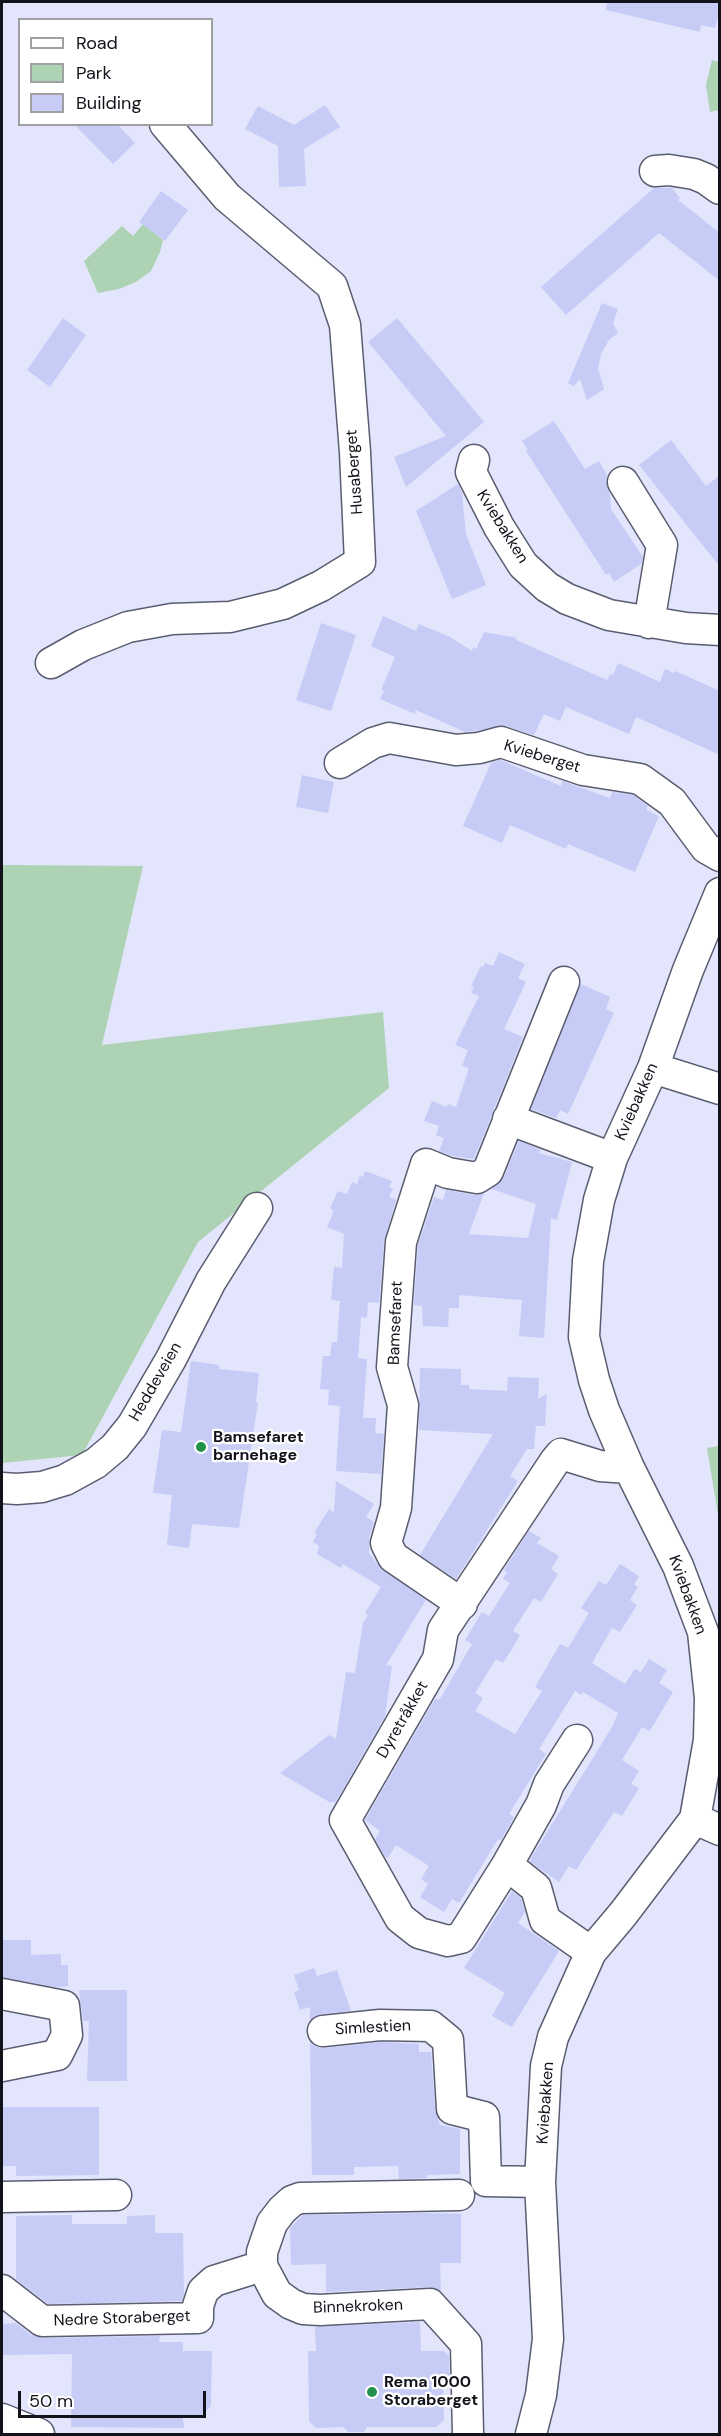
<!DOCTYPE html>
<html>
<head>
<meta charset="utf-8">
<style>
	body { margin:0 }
	#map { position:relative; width:721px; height:2436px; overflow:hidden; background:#e2e5fc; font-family:"DM Sans",sans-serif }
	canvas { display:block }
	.frame { position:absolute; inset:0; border:3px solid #11121a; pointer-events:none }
	.legend { position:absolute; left:18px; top:18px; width:195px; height:108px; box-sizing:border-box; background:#fff; border:2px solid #a0a0a3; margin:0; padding:8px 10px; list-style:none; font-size:18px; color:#11121a }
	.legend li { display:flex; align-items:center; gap:12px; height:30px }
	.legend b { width:30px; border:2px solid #a0a0a3 }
	.scale { position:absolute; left:18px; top:2391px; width:188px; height:27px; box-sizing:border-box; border:3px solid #11121a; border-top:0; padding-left:8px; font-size:18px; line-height:21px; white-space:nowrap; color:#11121a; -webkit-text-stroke:4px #fff; paint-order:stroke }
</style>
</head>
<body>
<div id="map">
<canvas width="721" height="2436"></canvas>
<div class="frame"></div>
<ul class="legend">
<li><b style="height:8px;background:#fff"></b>Road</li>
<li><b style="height:16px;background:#add3b4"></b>Park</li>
<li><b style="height:16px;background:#c6ccf6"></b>Building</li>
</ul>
<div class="scale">50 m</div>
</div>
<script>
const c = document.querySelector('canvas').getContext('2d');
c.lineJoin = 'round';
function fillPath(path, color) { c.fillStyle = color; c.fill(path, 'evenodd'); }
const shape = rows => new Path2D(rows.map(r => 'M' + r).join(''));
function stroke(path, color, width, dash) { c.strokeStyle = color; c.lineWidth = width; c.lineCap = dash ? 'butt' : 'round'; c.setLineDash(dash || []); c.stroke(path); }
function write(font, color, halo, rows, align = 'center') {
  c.font = font + ' "DM Sans",sans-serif'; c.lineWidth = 4.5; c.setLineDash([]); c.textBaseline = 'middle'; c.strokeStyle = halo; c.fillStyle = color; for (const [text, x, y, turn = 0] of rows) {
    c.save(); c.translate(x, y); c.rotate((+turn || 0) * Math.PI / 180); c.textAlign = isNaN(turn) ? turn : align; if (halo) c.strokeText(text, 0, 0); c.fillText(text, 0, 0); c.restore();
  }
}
const green = shape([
	[712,60,719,62,719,110,710,112,706,85],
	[143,224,163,240,160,252,151,271,136,282,119,289,98,293,84,261,122,226,133,236],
	[2,865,143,866,102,1045,383,1012,389,1088,198,1242,82,1455,2,1463],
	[719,1446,720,1521,719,1521,707,1448]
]);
const building = shape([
	[607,2,720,2,720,8,715,28,701,25,700,32,606,10],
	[325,105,340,127,304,149,306,186,279,187,278,146,245,129,258,106,294,125],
	[74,124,117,124,135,143,113,164],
	[654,188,672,188,680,198,678,200,720,233,720,281,659,233,566,315,541,287],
	[161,191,188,210,165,241,139,222],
	[602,303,618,309,613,323,618,333,609,340,601,354,598,368,604,389,587,400,580,379,574,386,568,383],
	[63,318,86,335,50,387,27,370],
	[397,318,484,422,406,487,394,457,446,436,368,342],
	[554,421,585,469,599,461,607,475,606,483,610,495,611,509,643,557,641,564,614,582,609,573,606,575,526,451,528,450,522,441],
	[671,440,706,486,720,475,720,567,639,465],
	[458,484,462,493,466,534,486,585,452,599,416,511],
	[383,616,416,631,419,624,450,637,472,651,473,647,476,649,484,632,517,638,516,640,607,680,610,674,613,675,618,663,660,682,665,669,674,673,675,671,720,691,720,755,636,717,629,734,566,707,560,721,544,714,534,735,506,726,465,732,416,710,415,714,380,699,384,691,381,690,395,657,371,646],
	[321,623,356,635,331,711,296,700],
	[500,760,561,786,562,781,610,798,612,792,633,795,648,806,646,810,659,816,635,872,568,844,566,849,510,825,502,843,463,826,491,763],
	[302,775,334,782,328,813,296,807],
	[499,952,525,964,518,978,526,982,504,1029,523,1037,474,1159,453,1156,439,1151,444,1138,436,1135,439,1126,424,1121,432,1101,447,1107,448,1104,456,1107,469,1068,462,1066,468,1050,455,1045,479,996,471,993,474,987,471,986,481,966,483,967,485,963,493,966],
	[581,984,610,997,606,1009,614,1013,568,1114,560,1110,556,1118,531,1109],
	[519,1141,541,1150,539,1153,572,1162,557,1220,551,1218,544,1338,519,1336,522,1300,459,1295,459,1308,449,1308,448,1327,423,1326,422,1306,414,1305,418,1245,434,1197,443,1200,446,1190,474,1195,484,1193,469,1234,528,1238,536,1204,492,1189,504,1177],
	[365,1171,392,1181,389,1187,393,1189,389,1197,396,1200,384,1241,379,1303,368,1302,367,1318,361,1317,358,1358,367,1359,363,1418,376,1418,375,1433,384,1434,381,1474,336,1471,340,1406,328,1405,329,1390,320,1389,323,1356,330,1356,332,1342,337,1342,340,1301,331,1300,334,1267,342,1268,344,1234,327,1227,334,1211,330,1208,338,1191,347,1194,352,1182,357,1184,360,1176,363,1177],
	[191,1361,219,1365,219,1369,259,1373,256,1402,258,1402,239,1528,192,1524,189,1548,167,1545,172,1495,153,1493,162,1430,181,1432],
	[420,1368,461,1369,461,1385,469,1385,469,1389,507,1391,508,1377,539,1378,538,1399,547,1394,545,1426,536,1426,534,1449,527,1449,510,1476,518,1481,456,1579,420,1555,493,1434,419,1430],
	[336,1481,374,1504,366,1517,374,1522,369,1538,369,1553,378,1565,426,1600,386,1665,392,1666,385,1716,335,1803,332,1801,331,1803,280,1773,329,1735,336,1739,346,1672,355,1673,363,1623,368,1615,365,1613,381,1587,343,1564,341,1568,317,1554,319,1546,313,1542,317,1534,314,1533,329,1509,334,1513],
	[529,1531,541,1538,537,1543,559,1556,551,1569,558,1574,541,1602,534,1598,513,1631,520,1635,512,1649,503,1663,496,1659,475,1693,483,1698,475,1711,515,1734,542,1691,535,1687,560,1644,568,1648,589,1613,581,1608,599,1581,606,1585,620,1564,639,1576,634,1585,638,1586,630,1600,637,1605,620,1632,612,1628,592,1663,625,1684,635,1669,641,1672,649,1659,667,1670,659,1683,673,1692,650,1731,642,1727,622,1760,639,1771,631,1784,639,1788,622,1816,614,1812,576,1870,569,1866,559,1882,530,1862,531,1858,612,1727,618,1713,583,1692,582,1695,575,1691,539,1749,546,1754,509,1814,514,1817,501,1840,498,1839,459,1903,452,1899,444,1912,420,1897,428,1884,421,1879,429,1866,396,1845,388,1858,385,1857,375,1839,380,1831,365,1820,435,1699,440,1699,472,1644,465,1640,482,1612,489,1616,510,1583,503,1579,507,1572,504,1570],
	[512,1891,521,1898,525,1912,518,1923,559,1951,512,2027,492,2016,505,1993,464,1968],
	[2,1940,31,1940,31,1955,61,1954,61,1965,68,1965,68,1986,54,1987,2,1977],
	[314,1968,317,1976,337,1970,351,2011,321,2014,310,2021,310,2007,300,2010,294,1992,299,1990,294,1975],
	[79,1990,127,1990,127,2081,87,2081,89,2021,83,2021],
	[310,2042,317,2047,325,2048,381,2042,419,2044,419,2052,431,2052,435,2110,440,2125,460,2129,460,2174,427,2175,427,2178,399,2179,398,2166,354,2167,354,2175,312,2175],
	[2,2107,99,2107,99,2175,16,2176,16,2166,2,2166],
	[427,2213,461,2214,461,2263,440,2263,441,2291,429,2287,326,2292,326,2264,291,2265,290,2228,303,2215],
	[72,2215,72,2224,127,2224,127,2216,155,2215,155,2233,183,2233,184,2294,182,2301,48,2304,16,2279,16,2216],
	[420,2322,421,2351,444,2351,449,2356,450,2381,443,2381,444,2420,436,2427,367,2427,364,2432,348,2432,344,2427,316,2428,309,2421,308,2351,316,2351,315,2327],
	[16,2323,31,2335,42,2338,160,2336,159,2342,183,2342,183,2351,212,2351,211,2406,199,2418,183,2418,184,2428,71,2427,72,2354,2,2355,2,2324]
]);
const minor = shape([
	[655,171,669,170,694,174,706,179,720,189],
	[474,460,471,472,499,527,523,565,547,587,567,599,609,615,686,628,720,630],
	[623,482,662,545,649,623],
	[51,663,83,645,128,627,172,619,230,617,283,604,321,586,360,562,355,452,345,325,332,286,227,197,165,124],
	[340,763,373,743,389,738,456,750,479,748,501,742,583,770,640,779,672,802,706,848,720,856],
	[653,1068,720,1089],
	[508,1119,612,1158],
	[2,1488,17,1489,42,1487,65,1480,96,1463,115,1447,132,1426,171,1359,211,1281,257,1208],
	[462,1604,393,1557,386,1543,396,1508,403,1405,392,1367,401,1242,426,1164,448,1173,477,1178,488,1171,564,982],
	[695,1819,720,1830],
	[507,1865,541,1805,549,1784,577,1740],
	[591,1952,545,1920,536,1888,507,1865,461,1938,448,1941,419,1933,400,1918,345,1820,438,1659,443,1630,555,1461,561,1454,600,1466,629,1468],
	[2,1994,64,2006,67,2035,57,2055,2,2066],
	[323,2031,380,2025,431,2026,448,2040,452,2109,484,2117,486,2181,540,2182],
	[459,2195,300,2198,292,2201,282,2210,272,2223,262,2252,262,2266,277,2294,291,2304,303,2309,320,2310,430,2304,466,2344,468,2434],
	[2,2197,116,2195],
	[2,2290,42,2321,198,2318,198,2306,203,2291,214,2281,262,2266],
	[2,2419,39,2434],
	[531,2434,541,2395,548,2339,540,2182,546,2066,553,2037,591,1952,623,1914,695,1819,709,1740,710,1698,703,1632,678,1566,629,1468,604,1410,594,1380,584,1337,588,1261,599,1200,612,1158,653,1068,688,970,720,893]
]);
const markers = [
	[201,1447,6,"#22914b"],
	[372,2392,6,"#22914b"]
];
const streetNames = [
	["Husaberget",355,472,-94],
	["Kviebakken",502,527,58],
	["Kvieberget",542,757,17],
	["Kviebakken",637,1102,-66],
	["Bamsefaret",396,1323,-88],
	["Heddeveien",156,1382,-60],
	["Kviebakken",687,1595,70],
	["Dyretråkket",403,1720,-60],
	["Simlestien",373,2028,-3],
	["Kviebakken",546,2103,-86],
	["Binnekroken",358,2307,-2],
	["Nedre Storaberget",122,2319,-2]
];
const poiNames = [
	["Bamsefaret",213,1438],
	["barnehage",213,1456],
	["Rema 1000",384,2383],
	["Storaberget",384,2401]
];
fillPath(green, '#add3b4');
fillPath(building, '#c6ccf6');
stroke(minor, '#5a5d70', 33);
stroke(minor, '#fff', 30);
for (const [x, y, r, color] of markers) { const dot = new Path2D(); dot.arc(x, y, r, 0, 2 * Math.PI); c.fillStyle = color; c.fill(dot); stroke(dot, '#fff', 2); }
write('16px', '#11121a', '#fff', streetNames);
write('bold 16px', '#11121a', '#fff', poiNames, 'left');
</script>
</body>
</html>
